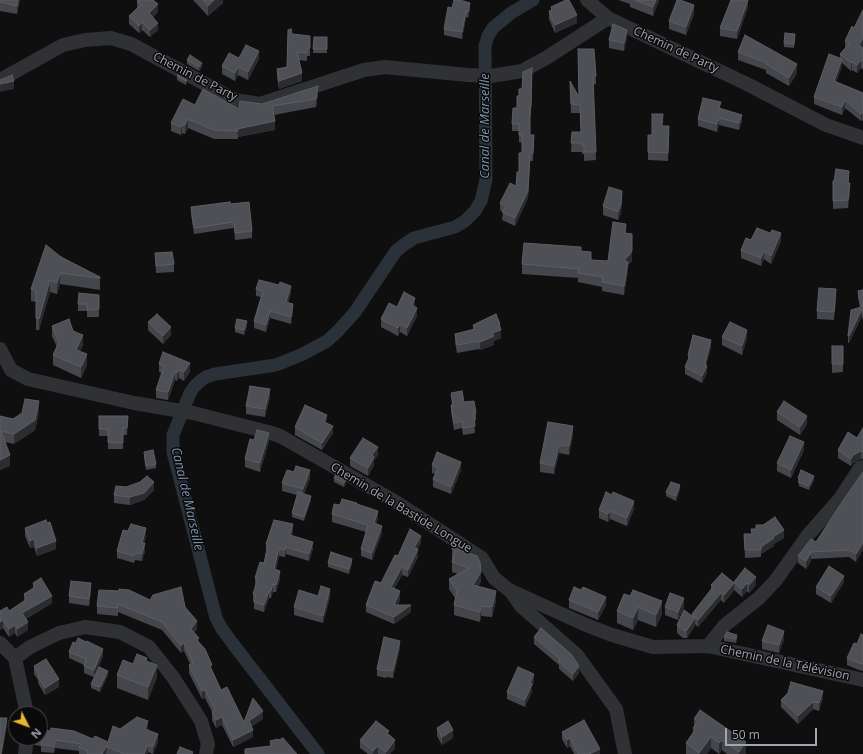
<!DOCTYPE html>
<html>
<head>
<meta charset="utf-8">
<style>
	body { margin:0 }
	#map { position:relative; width:863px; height:754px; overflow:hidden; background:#0f0f10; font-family:"Open Sans",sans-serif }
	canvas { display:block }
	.north { position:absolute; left:8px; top:706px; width:40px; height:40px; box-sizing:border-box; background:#0a0a0b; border:1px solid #46484d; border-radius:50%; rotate:132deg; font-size:11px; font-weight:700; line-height:16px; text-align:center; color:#a1a5b1 }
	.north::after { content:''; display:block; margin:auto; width:14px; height:18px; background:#e6b531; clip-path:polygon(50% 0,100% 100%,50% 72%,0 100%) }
	.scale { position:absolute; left:725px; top:728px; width:92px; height:18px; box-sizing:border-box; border:2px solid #a1a5b1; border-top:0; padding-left:5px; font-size:12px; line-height:14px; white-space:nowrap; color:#a1a5b1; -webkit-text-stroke:3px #0a0a0b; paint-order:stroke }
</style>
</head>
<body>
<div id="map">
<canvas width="863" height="754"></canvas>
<div class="north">N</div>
<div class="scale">50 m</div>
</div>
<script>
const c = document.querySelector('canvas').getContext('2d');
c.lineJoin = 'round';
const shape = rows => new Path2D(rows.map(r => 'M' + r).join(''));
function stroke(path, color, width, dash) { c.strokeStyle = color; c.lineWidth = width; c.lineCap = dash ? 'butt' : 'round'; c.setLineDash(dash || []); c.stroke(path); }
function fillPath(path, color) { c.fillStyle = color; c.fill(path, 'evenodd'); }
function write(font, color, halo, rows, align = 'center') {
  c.font = font + ' "Open Sans",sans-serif'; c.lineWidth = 3; c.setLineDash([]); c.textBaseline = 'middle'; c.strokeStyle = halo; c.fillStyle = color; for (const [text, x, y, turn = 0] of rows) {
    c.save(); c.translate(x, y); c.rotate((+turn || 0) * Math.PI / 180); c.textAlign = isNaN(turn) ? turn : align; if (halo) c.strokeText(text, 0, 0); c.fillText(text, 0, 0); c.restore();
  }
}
const canal = shape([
	[318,754,233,644,222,629,216,618,173,452,173,435,190,393,194,387,199,382,206,377,215,374,276,365,303,354,327,341,338,331,355,312,396,251,405,244,414,238,455,227,465,221,475,211,481,201,486,180,485,46,488,36,493,28,511,13,533,0]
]);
const street = shape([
	[587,0,608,18,747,84,826,125,863,138],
	[0,80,63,45,85,40,111,38,131,44,235,100,260,104,364,70,385,67,468,75,491,76,522,71,546,58,608,18],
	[0,349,11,370,28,379,134,403,193,413,268,432,280,436,396,502,482,558,494,578,509,590,586,625,612,635,653,647,708,646,725,625,759,598,776,580,808,535,839,500,860,468,863,467],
	[510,590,521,606,577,655,616,709,625,754],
	[0,643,15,658,27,714],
	[708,646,863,680],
	[15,658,30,647,59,633,85,627,120,632,149,647,173,677,201,721,208,744,206,754],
	[25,754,27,738]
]);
const wall = shape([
	[0,0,20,0,17,14,0,11],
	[193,0,223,0,223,3,208,16],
	[618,0,659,0,653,16,630,7,630,4],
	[748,0,748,7,737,39,720,36,720,28],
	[137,1,158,12,153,17,158,30,150,37,142,30,139,33,129,24,129,16,137,8],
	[551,7,577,23,555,33,549,19,549,11,551,10],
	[452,8,470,9,468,18,466,17,462,39,444,35,444,29],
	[694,14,686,35,669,29,669,21],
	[292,34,310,36,310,56,307,56,307,61,298,60,302,81,279,89,277,77,277,69,287,67],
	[314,37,327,37,327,53,313,53],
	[627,38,624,51,609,48,609,40],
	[795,38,794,48,784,47,784,43],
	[845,41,863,48,863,69,861,68,857,73,852,70,851,71,842,63,842,66,836,82,863,93,863,121,862,120,861,121,845,108,842,115,814,104,814,97,840,58,840,54,845,48],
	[578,49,596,76,596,84,593,85,596,160,584,161,584,154,582,154,582,152,571,152,572,132,581,132,580,113,571,113,570,89,570,81,579,97],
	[738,52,797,73,789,86,766,73,766,70,738,60],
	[259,59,248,80,238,75,235,81,222,74,222,66],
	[187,60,202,67,199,71,187,64],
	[532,68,531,115,530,115,530,135,534,135,533,161,530,161,528,198,515,226,502,220,503,212,500,210,500,203,516,186,519,172,522,153,522,143,519,142,519,131,512,131,512,124,517,108,519,96],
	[177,76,187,80,186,85,177,80],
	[318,94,316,107,274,115,275,130,238,137,238,139,214,139,188,128,185,134,182,133,181,135,171,131,171,123,195,105,239,109,262,104],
	[721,109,742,122,739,130,719,125,717,132,698,126,698,119],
	[663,126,669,134,668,161,648,160,648,152,652,135],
	[849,179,848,183,850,191,848,208,833,209,833,181],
	[622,199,621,213,618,220,603,215,603,206],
	[230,204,252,231,252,238,235,240,234,228,194,234,191,214,191,207],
	[626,233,632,234,632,261,628,265,628,271,624,295,602,291,602,287,578,282,578,278,522,274,522,264,581,251,591,260,608,261],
	[751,240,781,241,771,264,764,259,761,266,741,258,741,250],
	[155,253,174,264,174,272,156,273],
	[61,257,100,277,100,290,60,284,57,294,50,292,39,330,36,330,36,302,31,301,31,289],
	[256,289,291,293,288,303,293,311,291,324,270,318,266,332,254,328,254,321,261,297,256,296],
	[863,290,863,321,862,316,849,343,848,343,848,336,860,307,858,298,858,291],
	[99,295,99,317,87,317,87,311,78,311,78,304],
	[836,297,834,320,817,319,817,311],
	[415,306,415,307,417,316,407,336,400,332,398,336,381,327,381,319,397,307],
	[148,322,171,335,163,344,148,330],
	[473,325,500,328,501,338,494,341,494,345,480,350,479,349,457,353,455,342,455,334,473,330],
	[52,326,73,331,83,345,80,351,87,365,81,378,53,365,53,355,57,347,52,336],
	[247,326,244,335,235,332,235,328],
	[722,337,747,338,742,355,722,345],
	[843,346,843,372,832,373,832,364],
	[711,347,706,365,707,373,702,383,685,374,685,367,688,361,688,355],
	[159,364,190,372,184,381,179,378,177,381,175,380,168,400,156,398,156,390,162,373,159,372],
	[451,393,464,402,476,413,476,420,474,420,475,433,463,435,462,428,454,430,451,412,451,405,452,405],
	[270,397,265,417,246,414,246,406],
	[39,412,35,430,14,444,5,442,10,466,0,470,0,416,13,419],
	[777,412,807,424,800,435,777,420],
	[99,416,128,416,127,435,123,435,123,449,108,449,108,436,99,436],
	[548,422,573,435,569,455,559,453,554,474,540,472,540,463],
	[327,423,333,433,322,450,295,435,295,427],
	[863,428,863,459,861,459,853,463,851,466,838,458,838,450,857,438],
	[254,440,269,441,260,472,245,467,245,459],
	[804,450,791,478,777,471,777,463],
	[144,452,156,464,156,468,146,470,144,457],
	[378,455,374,460,374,465,368,476,350,466,350,458],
	[432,465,461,470,451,494,433,487,433,479,435,474,432,473],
	[863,472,856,562,849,557,811,559,811,561,806,569,798,563,798,556,816,542],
	[310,478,304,494,311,500,304,521,292,517,292,513,297,495,282,491,282,483],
	[334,478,346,484,344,487,334,482],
	[798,478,814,480,809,490,799,486,799,484,798,483],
	[680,489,676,501,666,496,666,492],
	[154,490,144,500,130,505,114,503,114,495],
	[357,504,378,518,376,524,382,533,372,560,361,556,361,549,366,532,332,522,332,514,340,505],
	[634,509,627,526,610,519,608,522,599,518,599,510],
	[25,528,56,549,37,556,34,547,30,548,25,536],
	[293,532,292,535,313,549,309,561,286,554,285,557,279,556,276,570,280,579,276,592,273,592,271,598,269,598,264,612,254,609,254,602,253,602,253,594,255,585,255,578,264,563,266,552,266,544],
	[744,534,784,538,774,544,774,546,761,554,761,557,745,558],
	[146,535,144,543,145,551,142,561,135,560,134,563,117,558,117,551],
	[421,543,417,549,418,557,408,577,402,575,394,589,400,599,398,605,411,612,394,624,366,612,366,605,381,583,398,556],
	[452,549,464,552,481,582,478,586,496,601,492,617,481,616,480,622,454,615,454,605,455,598,449,589,449,579,458,574,452,572],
	[328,563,352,563,349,574,328,567],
	[745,568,756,585,749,593,747,591,742,597,734,590,724,603,721,600,698,627,695,624,695,626,687,638,683,638,677,633,677,625,692,616,692,614,711,589,711,585,734,583,734,582],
	[844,582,831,603,816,594,816,587],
	[33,583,52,603,26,619,28,630,17,637,15,633,9,637,3,628,0,630,0,611,9,611,24,601,24,594,33,589],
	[91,590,89,606,69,603,69,596],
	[581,590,606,605,598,620,569,608,569,600],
	[624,594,662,614,656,627,638,620,633,630,617,623,617,611],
	[318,596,330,597,323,623,294,615,294,607],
	[150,600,185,607,197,629,194,633,221,690,244,722,263,719,252,726,253,737,233,747,222,725,216,728,212,720,212,712,205,698,202,699,189,673,189,665,190,664,184,651,181,653,162,630,118,612,118,616,97,614,97,606],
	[665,607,684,607,678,620,665,615],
	[863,635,863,671,859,670,847,665,847,658],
	[534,637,579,673,573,681,559,669,559,665,534,644],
	[724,637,737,639,736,643,724,641],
	[784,639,779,653,762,649,762,641],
	[76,643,103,656,94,677,84,673,84,665,69,658,69,652],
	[400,648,393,678,387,677,386,678,377,676,377,669],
	[147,661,157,677,148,700,117,688,117,675,133,664],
	[34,666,59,687,45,695,38,683,38,680,34,674],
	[108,675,100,692,91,688,91,684],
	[534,682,532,686,532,691,525,707,507,699,507,692],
	[823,698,819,711,813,709,798,724,781,707,781,700],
	[694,719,746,753,745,754,727,754,722,750,719,754,711,748,707,754,686,754,686,743,693,733,693,728,694,727],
	[437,728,453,738,442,745,437,736],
	[120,729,148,729,148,730,158,742,153,754,148,752,148,754,79,754,79,751,55,748,54,753,41,752,41,746,35,745,35,738,93,739,108,742],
	[562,732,600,754,574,754,570,746,567,748,562,739],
	[389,734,395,748,390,754,378,754,378,753,377,754,368,754,360,748,360,740]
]);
const shadedWall = shape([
	[18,0,20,0,17,14,17,6],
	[214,0,223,0,223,3,208,16,208,6],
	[656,0,659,0,653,16,653,7],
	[748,0,748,7,737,39,737,31],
	[470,3,470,9,468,18,468,12],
	[158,4,158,12,149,20,149,13],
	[694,5,694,14,686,35,686,27],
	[466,11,466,17,462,39,462,32],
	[577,15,577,23,555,33,555,25],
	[142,22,142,30,139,33,139,26],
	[158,23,158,30,150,37,150,30],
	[627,30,627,38,624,51,624,43],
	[863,38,863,46,859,53,859,45],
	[259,51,259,59,248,80,248,72],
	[842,59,842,66,834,89,834,81],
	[861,60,861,68,857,73,857,65],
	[852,62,852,70,851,71,851,63],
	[202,63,202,67,199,71,199,67],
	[797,64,797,73,789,86,789,78],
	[238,67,238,75,235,81,235,73],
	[302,73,302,81,279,89,279,81],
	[14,81,14,89,0,92,0,84],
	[318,86,318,94,316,107,316,99],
	[845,100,845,108,842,115,842,107],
	[862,112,862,120,861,121,861,114],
	[742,115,742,122,739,130,739,123],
	[719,118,719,125,717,132,717,124],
	[188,119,188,128,185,134,185,125],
	[275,121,275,130,238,137,237,129],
	[182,124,182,133,181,135,181,127],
	[530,154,528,198,515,226,515,218],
	[850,183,850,191,848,208,848,200],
	[622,191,621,213,618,220,618,212],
	[781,233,781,241,771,264,771,256],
	[632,251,632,261,628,265,628,271,624,295,624,261],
	[764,251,764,259,761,266,761,258],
	[60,273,60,284,57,294,57,283],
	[50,280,50,292,39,330,39,319],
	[291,286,291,293,286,309,286,302],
	[415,298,415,306,412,313,412,305],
	[293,304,293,311,291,324,291,317],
	[417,308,417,316,407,336,407,328],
	[862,309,862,316,849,343,849,336],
	[270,311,270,318,266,332,266,325],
	[247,321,247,326,244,335,244,330],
	[400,324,400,332,398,336,398,328],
	[499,324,500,324,501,338,494,341,494,345,480,350,480,342,492,333],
	[171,327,171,335,163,344,163,336],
	[747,330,747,338,742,355,742,346],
	[83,335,83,345,76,360,76,350],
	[711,340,711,347,705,370,707,366,707,373,702,383,702,376],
	[87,354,87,365,81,378,81,367],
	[190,363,190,372,184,381,184,372],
	[179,370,179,378,177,381,177,373],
	[175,372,175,380,168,400,168,392],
	[270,389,270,397,265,417,265,409],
	[39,401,39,412,35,430,14,444,14,434],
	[327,415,327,423,324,430,324,422],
	[807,416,807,424,800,435,800,427],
	[333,426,333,433,322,450,322,443],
	[573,426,573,435,569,455,569,446],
	[269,433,269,441,260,472,260,463],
	[804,442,804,450,791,478,791,470],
	[559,445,559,453,554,474,554,466],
	[378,447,378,455,374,460,374,465,368,476,368,468,372,455],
	[861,451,861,459,853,463,851,466,851,459,853,455],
	[10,455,10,466,0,470,0,460],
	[461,462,461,470,451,494,451,487],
	[310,470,310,478,303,497,303,489],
	[814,476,814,480,809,490,809,486],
	[346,479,346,484,344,487,344,483],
	[154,482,154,490,144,500,130,505,130,497],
	[680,485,680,489,676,501,676,496],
	[311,496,311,500,304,521,304,517],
	[634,501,634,509,627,526,627,518],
	[378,511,378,518,374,531,374,523],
	[610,511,610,519,608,522,608,514],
	[293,524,293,532,290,542,290,535],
	[382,526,382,533,372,560,372,553],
	[146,528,146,535,142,550,142,543],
	[784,530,784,538,774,544,774,546,761,554,761,547,773,537],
	[421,536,421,543,414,555,414,548],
	[34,539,34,547,30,548,30,541],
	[56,541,56,549,37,556,37,548],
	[313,542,313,549,309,561,309,554],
	[145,543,145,551,142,561,142,554],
	[863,543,863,550,856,562,856,554],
	[286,547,286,554,285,557,285,550],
	[279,548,279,556,274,576,274,569],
	[418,549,418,557,408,577,408,570],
	[811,553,811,561,806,569,806,561],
	[352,559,352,563,349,574,349,569],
	[402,567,402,575,391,595,391,587],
	[280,571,280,579,276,592,276,585],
	[481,572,481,582,473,595,473,585],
	[844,576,844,582,831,603,831,596],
	[756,577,756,585,749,593,749,585],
	[91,583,91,590,89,606,89,599],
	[734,583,734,591,724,603,724,595],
	[747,583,747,591,742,597,742,589],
	[273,584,273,592,271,598,271,591],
	[330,589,330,597,323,623,323,616],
	[269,591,269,598,264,612,264,605],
	[400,591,400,599,394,613,394,605],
	[496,591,496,601,492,617,492,607],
	[721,593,721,600,698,627,698,620],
	[52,596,52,603,22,621,22,613],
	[606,597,606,605,598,620,598,612],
	[684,598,684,607,678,620,678,612],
	[662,601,662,614,656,627,656,615],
	[411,605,411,612,394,624,394,617],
	[481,606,481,616,480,622,480,612],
	[638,607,638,620,633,630,633,618],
	[695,618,695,626,687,638,687,630],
	[3,620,3,628,0,630,0,622],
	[197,621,197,629,191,636,191,629],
	[28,622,28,630,17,637,17,629],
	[15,625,15,633,9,637,9,629],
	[784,631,784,639,779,653,779,645],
	[400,641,400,648,393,678,393,671],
	[184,643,184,651,181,653,181,646],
	[103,649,103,656,94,677,94,670],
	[157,665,157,677,148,700,148,687],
	[579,666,579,673,573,681,573,674],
	[108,671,108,675,100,692,100,687],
	[534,674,534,682,532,686,532,691,525,707,525,700,530,683],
	[59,679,59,687,45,695,45,688],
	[205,690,205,698,202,699,202,691],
	[823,691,823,698,819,711,819,703],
	[813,702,813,709,798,724,798,716],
	[263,711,263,719,249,728,249,721],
	[222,717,222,725,216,728,216,720],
	[7,718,7,726,2,754,1,754],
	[148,721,148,729,145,736,145,729],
	[253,730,253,737,233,747,233,740],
	[453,730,453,738,442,745,442,737],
	[158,734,158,742,153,754,153,747],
	[711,737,711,748,707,754,699,754,699,753],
	[570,738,570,746,567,748,567,740],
	[395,740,395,748,390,754,386,754,386,752],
	[722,740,722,750,719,754,719,743],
	[746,742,746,753,745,754,739,754,739,752],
	[148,745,148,754,144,754],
	[378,746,378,753,377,754,373,754,373,751],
	[107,747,106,754,102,754],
	[600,749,600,754,589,754]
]);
const building = shape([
	[0,0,18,0,17,6,0,2,0,0],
	[138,0,153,0,158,4,149,13,158,23,150,30,142,22,139,26,129,16,141,5,137,1,138,0],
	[203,0,214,0,208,6,203,0],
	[454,0,460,0,470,3,468,12,466,11,462,32,444,29,448,7,452,8,454,0],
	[566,0,569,0,577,15,555,25,549,11,552,10,551,7,566,0],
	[635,0,656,0,653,7,635,0],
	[677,0,680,0,694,5,686,27,669,21,677,0],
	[731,0,748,0,737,31,720,28,731,0],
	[863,10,863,38,859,45,863,48,863,61,861,60,857,65,852,62,851,63,840,54,849,44,845,41,852,26,854,28,863,10],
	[613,24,627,30,624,43,609,40,613,24],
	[291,29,292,34,310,36,310,48,307,48,307,53,297,52,302,73,279,81,277,69,287,67,288,30,291,29],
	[785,33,795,34,794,44,784,43,785,33],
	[745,35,797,64,789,78,766,64,767,63,738,52,745,35],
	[314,37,327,37,327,49,313,49,314,37],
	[246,45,259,51,248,72,238,67,235,73,222,66,229,53,239,58,246,45],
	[578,49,594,49,596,76,593,76,596,152,584,152,584,146,582,146,582,143,571,143,572,132,581,132,580,105,571,104,570,81,579,97,578,49],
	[829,54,842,59,834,81,863,93,863,113,862,112,861,114,845,100,842,107,814,97,829,54],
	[190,55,202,63,199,67,187,60,190,55],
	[532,68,531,107,530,107,530,135,534,135,533,153,530,154,528,191,515,218,502,212,506,206,500,203,510,183,516,186,517,172,519,172,519,153,522,153,522,135,519,135,519,124,512,124,513,108,517,108,517,96,519,96,519,89,522,89,523,72,532,68],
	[12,75,14,81,0,84,0,80,12,75],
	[178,75,187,80,186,81,177,76,178,75],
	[318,86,316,99,272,106,275,121,237,129,238,131,214,130,188,119,185,125,182,124,181,127,171,123,183,99,195,105,203,89,239,109,240,101,262,104,318,86],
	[703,98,721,102,719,108,742,115,739,123,719,118,717,124,698,119,703,98],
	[652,114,663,114,662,126,669,126,668,153,648,152,648,135,652,135,652,114],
	[836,169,849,171,848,183,850,183,848,200,833,201,833,181,834,181,836,169],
	[609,187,622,191,621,204,618,212,603,206,609,187],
	[230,202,230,204,249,202,252,231,235,233,234,222,194,228,191,207,230,202],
	[613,222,626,224,625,233,632,234,632,251,624,261,628,262,624,286,602,282,603,277,578,273,579,269,522,264,524,243,581,247,581,251,591,252,591,260,608,261,613,222],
	[757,228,770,233,772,230,781,233,771,256,764,251,761,258,741,250,746,238,751,240,757,228],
	[46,245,61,257,100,277,100,278,60,273,57,283,50,280,39,319,36,318,36,291,31,289,46,245],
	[172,252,174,264,156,266,155,253,172,252],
	[259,280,279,285,280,282,291,286,286,302,293,304,291,317,270,311,266,325,254,321,263,291,256,289,259,280],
	[819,288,836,289,834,312,817,311,819,288],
	[863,290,863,314,862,309,849,336,848,336,851,310,861,307,858,291,863,290],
	[404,292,415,298,412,305,417,308,407,328,400,324,398,328,381,319,389,303,397,307,404,292],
	[79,293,99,295,99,309,87,310,87,304,78,304,79,293],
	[157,314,171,327,163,336,148,322,157,314],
	[496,314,500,324,499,324,501,330,492,333,494,336,480,342,479,341,457,345,455,334,475,329,473,325,496,314],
	[69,319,73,331,83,335,76,350,87,354,81,367,53,355,59,342,52,326,69,319],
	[237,319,247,321,244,330,235,328,237,319],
	[730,322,747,330,742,346,722,337,730,322],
	[693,335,711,340,705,364,707,366,702,376,685,367,690,355,688,355,693,335],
	[832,346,843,346,843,364,832,364,832,346],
	[163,352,190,363,184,372,179,370,177,373,175,372,168,392,156,390,164,366,159,364,163,352],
	[250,386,270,389,265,409,246,406,250,386],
	[462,391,464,402,474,401,476,413,474,413,475,426,463,428,462,421,454,423,451,405,453,405,451,393,462,391],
	[25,399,39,401,35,420,14,434,1,431,10,455,0,460,0,416,13,419,22,413,25,399],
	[784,401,807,416,800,427,777,412,784,401],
	[305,405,327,415,324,422,333,426,322,443,295,427,305,405],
	[99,416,128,416,127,428,123,428,123,443,108,442,108,429,99,429,99,416],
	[548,422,573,426,569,446,559,445,554,466,540,463,548,422],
	[863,428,863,452,861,451,853,455,851,459,838,450,848,432,857,438,863,428],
	[257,430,269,433,260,463,245,459,250,439,254,440,257,430],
	[790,436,804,442,791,470,777,463,790,436],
	[363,438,378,447,372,455,374,457,368,468,350,458,363,438],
	[153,450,156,464,146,466,144,452,153,450],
	[437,452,461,462,451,487,433,479,438,468,432,465,437,452],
	[296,466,310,470,303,489,282,483,287,470,294,472,296,466],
	[801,470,814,476,809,486,799,482,800,480,798,478,801,470],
	[863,472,863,543,856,554,849,550,809,552,811,553,806,561,798,556,811,539,816,542,842,502,863,472],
	[336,474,346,479,344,483,334,478,336,474],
	[147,476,154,482,144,493,130,497,114,495,116,486,126,487,140,482,147,476],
	[671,482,680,485,676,496,666,492,671,482],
	[298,492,311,496,304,517,292,513,298,492],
	[606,492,612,495,613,492,634,501,627,518,610,511,608,514,599,510,606,492],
	[342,499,357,503,357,504,378,511,374,523,382,526,372,553,361,549,368,525,332,514,334,504,340,505,342,499],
	[775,517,784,530,773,537,774,538,761,547,761,550,745,550,744,534,752,534,751,529,756,529,756,525,763,525,775,517],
	[46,520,47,523,50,522,56,541,37,548,34,539,30,541,25,528,46,520],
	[274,520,293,524,290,535,313,542,309,554,286,547,285,550,279,548,274,569,280,571,276,585,273,584,271,591,269,591,264,605,254,602,256,596,253,594,258,579,255,578,260,562,264,563,268,545,266,544,274,520],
	[131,524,146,528,142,543,145,543,142,554,135,553,134,556,117,551,123,530,128,531,131,524],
	[410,529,421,536,414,548,418,549,408,570,402,567,391,587,400,591,394,605,411,605,394,617,366,605,375,581,381,583,395,555,398,556,410,529],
	[456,541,464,546,462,551,477,556,480,562,481,572,473,585,496,591,492,607,481,606,480,612,454,605,457,591,449,579,469,568,452,562,455,550,452,549,456,541],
	[331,552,352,559,349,569,328,563,331,552],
	[829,566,844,576,831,596,816,587,829,566],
	[745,568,756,577,749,585,747,583,742,589,734,582,745,568],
	[722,573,734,583,724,595,721,593,698,620,692,614,713,587,711,585,722,573],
	[41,578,52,596,22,613,28,622,17,629,15,625,9,629,3,620,0,622,0,611,7,607,9,611,27,599,24,594,35,587,33,583,41,578],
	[71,581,91,583,89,599,69,596,71,581],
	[321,586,330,589,323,616,294,607,299,590,318,596,321,586],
	[181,587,185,607,197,621,191,629,199,638,197,640,205,649,212,665,210,666,221,690,227,687,244,722,253,698,263,711,249,721,253,730,233,740,222,717,216,720,212,712,215,710,205,690,202,691,189,665,193,663,184,643,181,646,162,622,118,604,118,608,97,606,99,590,119,591,119,589,129,590,150,600,153,595,181,587],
	[574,587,581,590,583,587,606,597,598,612,569,600,574,587],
	[633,590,662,601,656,615,638,607,633,618,617,611,624,594,630,596,633,590],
	[670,593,684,598,678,612,665,607,670,593],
	[684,610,695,618,687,630,683,630,677,625,684,610],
	[768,625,784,631,779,645,762,641,768,625],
	[541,628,571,654,579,666,573,674,559,662,560,659,534,637,541,628],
	[727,632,737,635,736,639,724,637,727,632],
	[861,634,863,635,863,664,859,663,847,658,854,643,857,644,861,634],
	[384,637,400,641,393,671,387,670,386,671,377,669,384,637],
	[78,638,86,642,87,641,103,649,94,670,84,666,86,659,69,652,73,642,76,643,78,638],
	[137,654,147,658,146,661,157,665,148,687,117,675,123,660,133,664,137,654],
	[46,659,59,679,45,688,38,676,39,675,34,666,46,659],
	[99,667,108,671,100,687,91,684,99,667],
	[518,667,534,674,530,683,532,684,525,700,507,692,518,667],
	[791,682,823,691,819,703,813,702,798,716,781,700,788,693,791,682],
	[700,710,746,742,739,752,722,740,719,743,711,737,699,753,686,743,695,730,693,728,698,721,694,719,700,710],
	[137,717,148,721,145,729,158,734,153,747,148,745,144,754,124,754,107,747,107,745,102,754,89,754,87,753,88,751,79,748,81,744,55,740,54,746,41,745,42,739,37,738,40,738,40,730,50,731,51,728,74,731,93,739,95,736,108,742,113,726,120,729,137,717],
	[0,718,7,718,1,754,0,754,0,718],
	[584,720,600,749,589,754,578,754,570,738,567,740,562,732,584,720],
	[376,721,389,731,387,733,395,740,386,752,378,746,373,751,360,740,376,721],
	[448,721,453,730,442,737,437,728,448,721],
	[283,738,297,754,245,754,245,749,271,746,270,741,278,739,279,740,283,738],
	[180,747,193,752,192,754,177,754,180,747]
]);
const streetNames = [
	["Chemin de Party",676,50,25],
	["Chemin de Party",195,77,27],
	["Chemin de la Bastide Longue",401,508,31],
	["Chemin de la Télévision",785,663,12]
];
const waterNames = [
	["Canal de Marseille",485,126,-90],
	["Canal de Marseille",187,499,77]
];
stroke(canal, '#2a3138', 13);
stroke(street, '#303135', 14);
fillPath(wall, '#45464b');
fillPath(shadedWall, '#2b2c2f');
fillPath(building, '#4f5056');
stroke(building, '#5c5e64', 1);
write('12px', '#a1a5b1', '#0a0a0b', streetNames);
write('italic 13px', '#7990ab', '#0a0a0b', waterNames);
</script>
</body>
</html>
